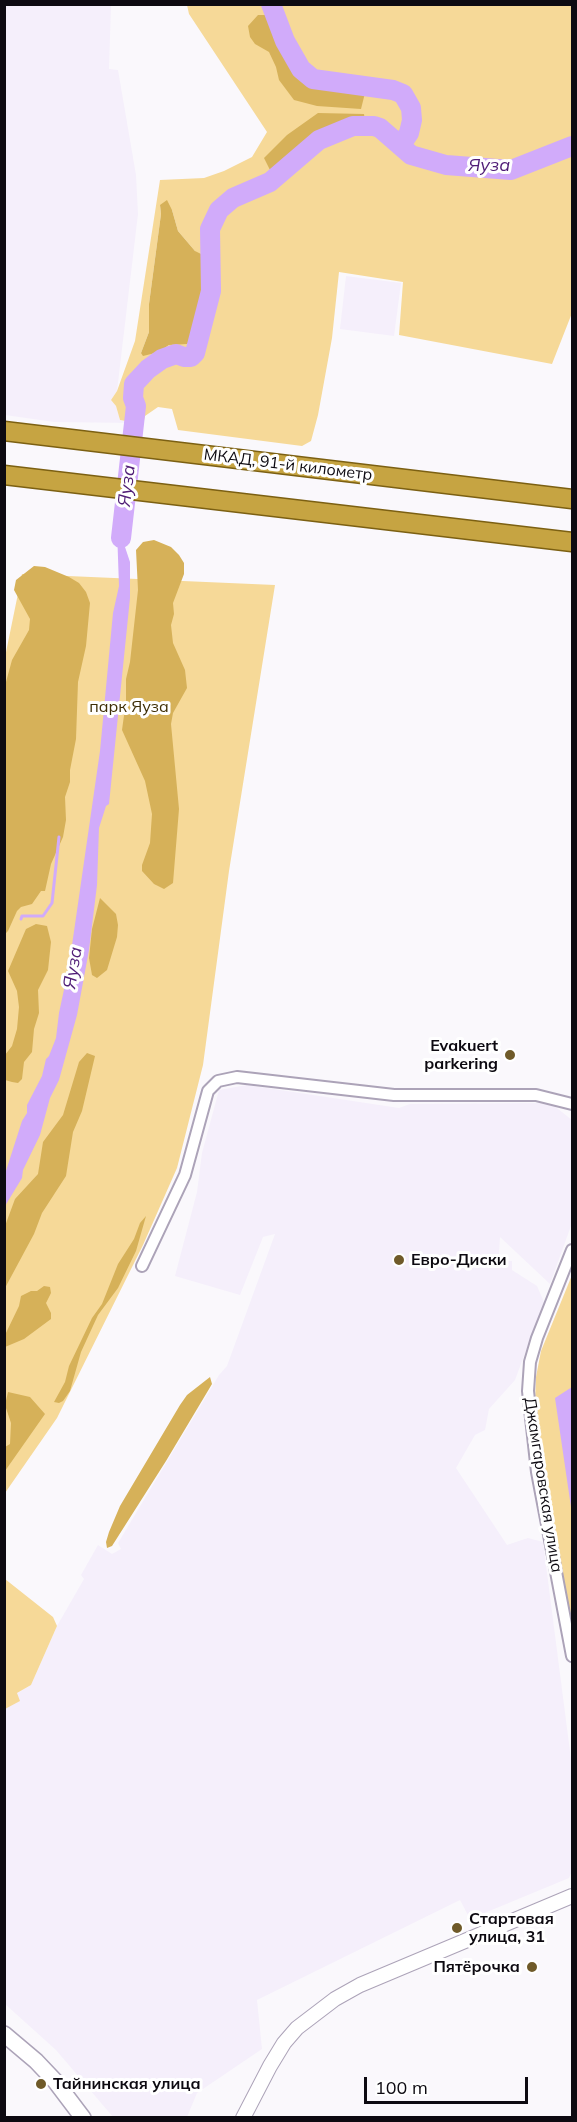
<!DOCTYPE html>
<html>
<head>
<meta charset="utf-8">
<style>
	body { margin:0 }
	#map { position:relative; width:577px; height:2122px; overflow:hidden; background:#faf8fc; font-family:Mulish,sans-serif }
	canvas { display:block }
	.frame { position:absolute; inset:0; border:6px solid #0d0a11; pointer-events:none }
	.scale { position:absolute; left:364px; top:2077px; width:164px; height:27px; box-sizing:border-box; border:3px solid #0d0a11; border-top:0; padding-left:8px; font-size:18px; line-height:21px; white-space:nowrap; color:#0d0a11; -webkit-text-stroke:4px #fff; paint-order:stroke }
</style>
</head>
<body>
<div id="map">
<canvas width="577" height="2122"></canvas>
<div class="frame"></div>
<div class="scale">100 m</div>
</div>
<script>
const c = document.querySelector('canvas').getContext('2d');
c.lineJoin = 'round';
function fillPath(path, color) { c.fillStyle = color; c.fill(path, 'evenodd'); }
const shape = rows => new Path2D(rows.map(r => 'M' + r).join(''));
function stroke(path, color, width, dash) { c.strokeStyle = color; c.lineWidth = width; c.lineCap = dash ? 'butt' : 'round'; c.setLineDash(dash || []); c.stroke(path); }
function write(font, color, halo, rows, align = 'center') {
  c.font = font + ' Mulish,sans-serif'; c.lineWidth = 6; c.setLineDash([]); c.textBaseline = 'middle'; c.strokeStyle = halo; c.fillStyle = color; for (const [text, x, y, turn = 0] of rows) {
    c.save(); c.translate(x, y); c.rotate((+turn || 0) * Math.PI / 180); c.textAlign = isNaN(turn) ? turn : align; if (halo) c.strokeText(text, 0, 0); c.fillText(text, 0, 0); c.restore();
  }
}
const built = shape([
	[5,5,111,5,109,69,118,70,136,175,138,214,117,391,111,400,116,406,120,420,134,423,54,422,5,415],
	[346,276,401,283,394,336,340,329],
	[247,1085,399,1108,410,1104,544,1103,553,1105,572,1120,572,1223,550,1284,500,1237,499,1254,504,1254,504,1261,512,1261,512,1270,537,1286,544,1302,515,1380,489,1409,485,1430,475,1435,456,1468,507,1545,528,1538,543,1542,572,1767,572,1871,569,1878,470,1919,460,1900,257,2000,262,2049,197,2093,187,2117,113,2117,56,2050,5,2004,4,1709,19,1701,16,1694,31,1685,57,1626,84,1579,81,1575,98,1545,112,1554,121,1549,118,1543,219,1375,227,1366,275,1234,263,1237,240,1295,175,1276,197,1192,202,1153,219,1090]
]);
const green = shape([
	[187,5,572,5,572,313,552,364,399,335,403,282,339,272,332,338,318,415,311,441,302,446,178,430,172,409,158,407,145,416,143,424,120,420,116,406,111,400,117,391,135,341,160,180,204,178,224,171,252,157,267,132,189,14],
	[160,205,172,210,178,231,195,251,206,288,194,336,169,345,159,352,141,353,149,332,149,304,161,214],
	[22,574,275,585,229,871,203,1065,177,1168,143,1245,57,1418,5,1493,4,662],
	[572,1275,572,1625,553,1520,535,1403,536,1377,541,1351],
	[5,1579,53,1617,57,1626,31,1685,17,1693,20,1701,5,1709]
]);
const forest = shape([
	[258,15,269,15,281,49,292,67,308,83,365,93,361,109,317,106,294,100,279,80,276,67,269,52,255,44,250,37,248,26],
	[318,113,364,114,365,121,329,128,305,142,272,174,264,158,287,135],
	[167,200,172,210,178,231,195,251,203,255,206,288,194,336,187,344,169,345,159,352,143,356,141,353,149,332,149,304,161,214,160,205],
	[154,540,171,547,179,555,184,563,184,574,173,603,174,614,171,625,173,643,185,670,187,688,173,713,171,724,179,809,173,883,164,889,154,884,142,871,142,865,150,843,152,814,145,781,122,730,126,701,126,679,130,662,138,590,136,550,143,542],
	[34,566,45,567,69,577,79,583,86,592,90,603,86,646,78,682,76,739,70,770,70,782,65,797,66,820,63,837,51,864,45,891,41,891,32,904,21,907,17,911,8,931,5,934,4,706,6,682,12,660,29,630,30,619,14,590,16,580],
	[100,898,116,914,118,925,117,937,107,970,97,978,92,975,89,958,92,929],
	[36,924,47,926,51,942,48,970,38,990,39,1013,34,1029,32,1052,24,1062,22,1079,18,1083,12,1082,5,1080,5,1055,12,1046,17,1029,19,1007,17,991,8,971,26,929],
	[87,1053,95,1056,82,1111,73,1132,66,1176,42,1213,34,1234,5,1288,5,1226,15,1199,38,1174,43,1142,63,1115,79,1062],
	[146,1216,136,1251,118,1288,98,1315,81,1352,70,1391,63,1401,59,1403,54,1402,65,1382,69,1366,92,1318,102,1304,118,1264,134,1239,140,1223],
	[44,1286,50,1287,51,1293,46,1303,51,1313,51,1319,24,1339,5,1347,5,1335,19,1306,21,1296,31,1291,37,1291],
	[210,1377,212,1384,166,1461,112,1546,107,1548,106,1542,109,1532,120,1506,180,1405,187,1395],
	[8,1392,30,1397,45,1414,5,1471,5,1447,10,1444,11,1423,5,1405]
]);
const water = shape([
	[121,510,131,512,128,521,129,529,124,544,130,562,130,598,109,804,106,806,99,828,97,885,89,950,77,1015,59,1080,50,1098,40,1135,23,1170,22,1178,5,1206,5,1174,22,1121,27,1113,27,1105,42,1076,46,1059,49,1056,56,1038,59,1013,69,966,100,751,113,613,119,586,117,530,120,522],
	[572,1387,572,1514,555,1398]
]);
const stream = shape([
	[21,919,22,916,43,916,52,903,59,837]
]);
const river = shape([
	[271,4,285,41,301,69,313,79,393,90,403,94,411,108,412,120,409,133,401,145],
	[121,538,136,406,133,398,134,384,148,369,162,359,176,354,184,357,191,357,195,353,211,291,210,229,219,210,233,198,270,182,319,140,353,126,374,126,380,128,411,155,446,165,511,170,572,146]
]);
const minor = shape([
	[572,1250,537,1338,530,1362,528,1391,537,1472,572,1656],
	[142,1266,185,1175,208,1091,218,1081,237,1077,394,1095,536,1095,572,1104]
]);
const tertiary = shape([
	[243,2118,270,2066,284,2043,297,2028,335,1999,360,1985,572,1896]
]);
const secondary = shape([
	[4,2034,36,2061,55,2081,83,2118]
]);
const trunk = shape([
	[4,431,572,499],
	[4,475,572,542]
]);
const markers = [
	[510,1055,6,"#6f5a29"],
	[399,1260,6,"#6f5a29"],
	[457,1928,6,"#6f5a29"],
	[532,1967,6,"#6f5a29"],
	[41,2084,6,"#6f5a29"]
];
const streetNames = [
	["МКАД, 91-й километр",288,465,7],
	["Джамгаровская улица",543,1485,81]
];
const parkNames = [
	["парк Яуза",129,707]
];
const poiNames = [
	["Evakuert",498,1046,"right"],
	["parkering",498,1064,"right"],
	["Евро-Диски",411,1260],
	["Стартовая",469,1919],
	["улица, 31",469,1937],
	["Пятёрочка",520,1967,"right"],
	["Тайнинская улица",53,2084]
];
const waterNames = [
	["Яуза",489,166],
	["Яуза",127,486,-83],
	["Яуза",73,968,-81]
];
fillPath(built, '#f5effb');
fillPath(green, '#f6d998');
fillPath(forest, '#d6b159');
fillPath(water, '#d1abfa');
stroke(stream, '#d1abfa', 3);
stroke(river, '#d1abfa', 20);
stroke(minor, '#aca3b8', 14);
stroke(tertiary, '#aca3b8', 16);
stroke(secondary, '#aca3b8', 18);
stroke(trunk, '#7c6012', 21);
stroke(minor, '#fff', 10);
stroke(tertiary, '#fff', 14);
stroke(secondary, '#fff', 15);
stroke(trunk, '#c6a442', 18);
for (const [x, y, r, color] of markers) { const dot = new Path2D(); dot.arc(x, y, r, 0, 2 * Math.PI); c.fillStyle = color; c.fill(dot); stroke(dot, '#fff', 2); }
write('16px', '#0d0a11', '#fff', streetNames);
write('16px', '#3e2e06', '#fff', parkNames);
write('bold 16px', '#0d0a11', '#fff', poiNames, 'left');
write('italic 18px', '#501d77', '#fff', waterNames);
</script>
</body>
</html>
